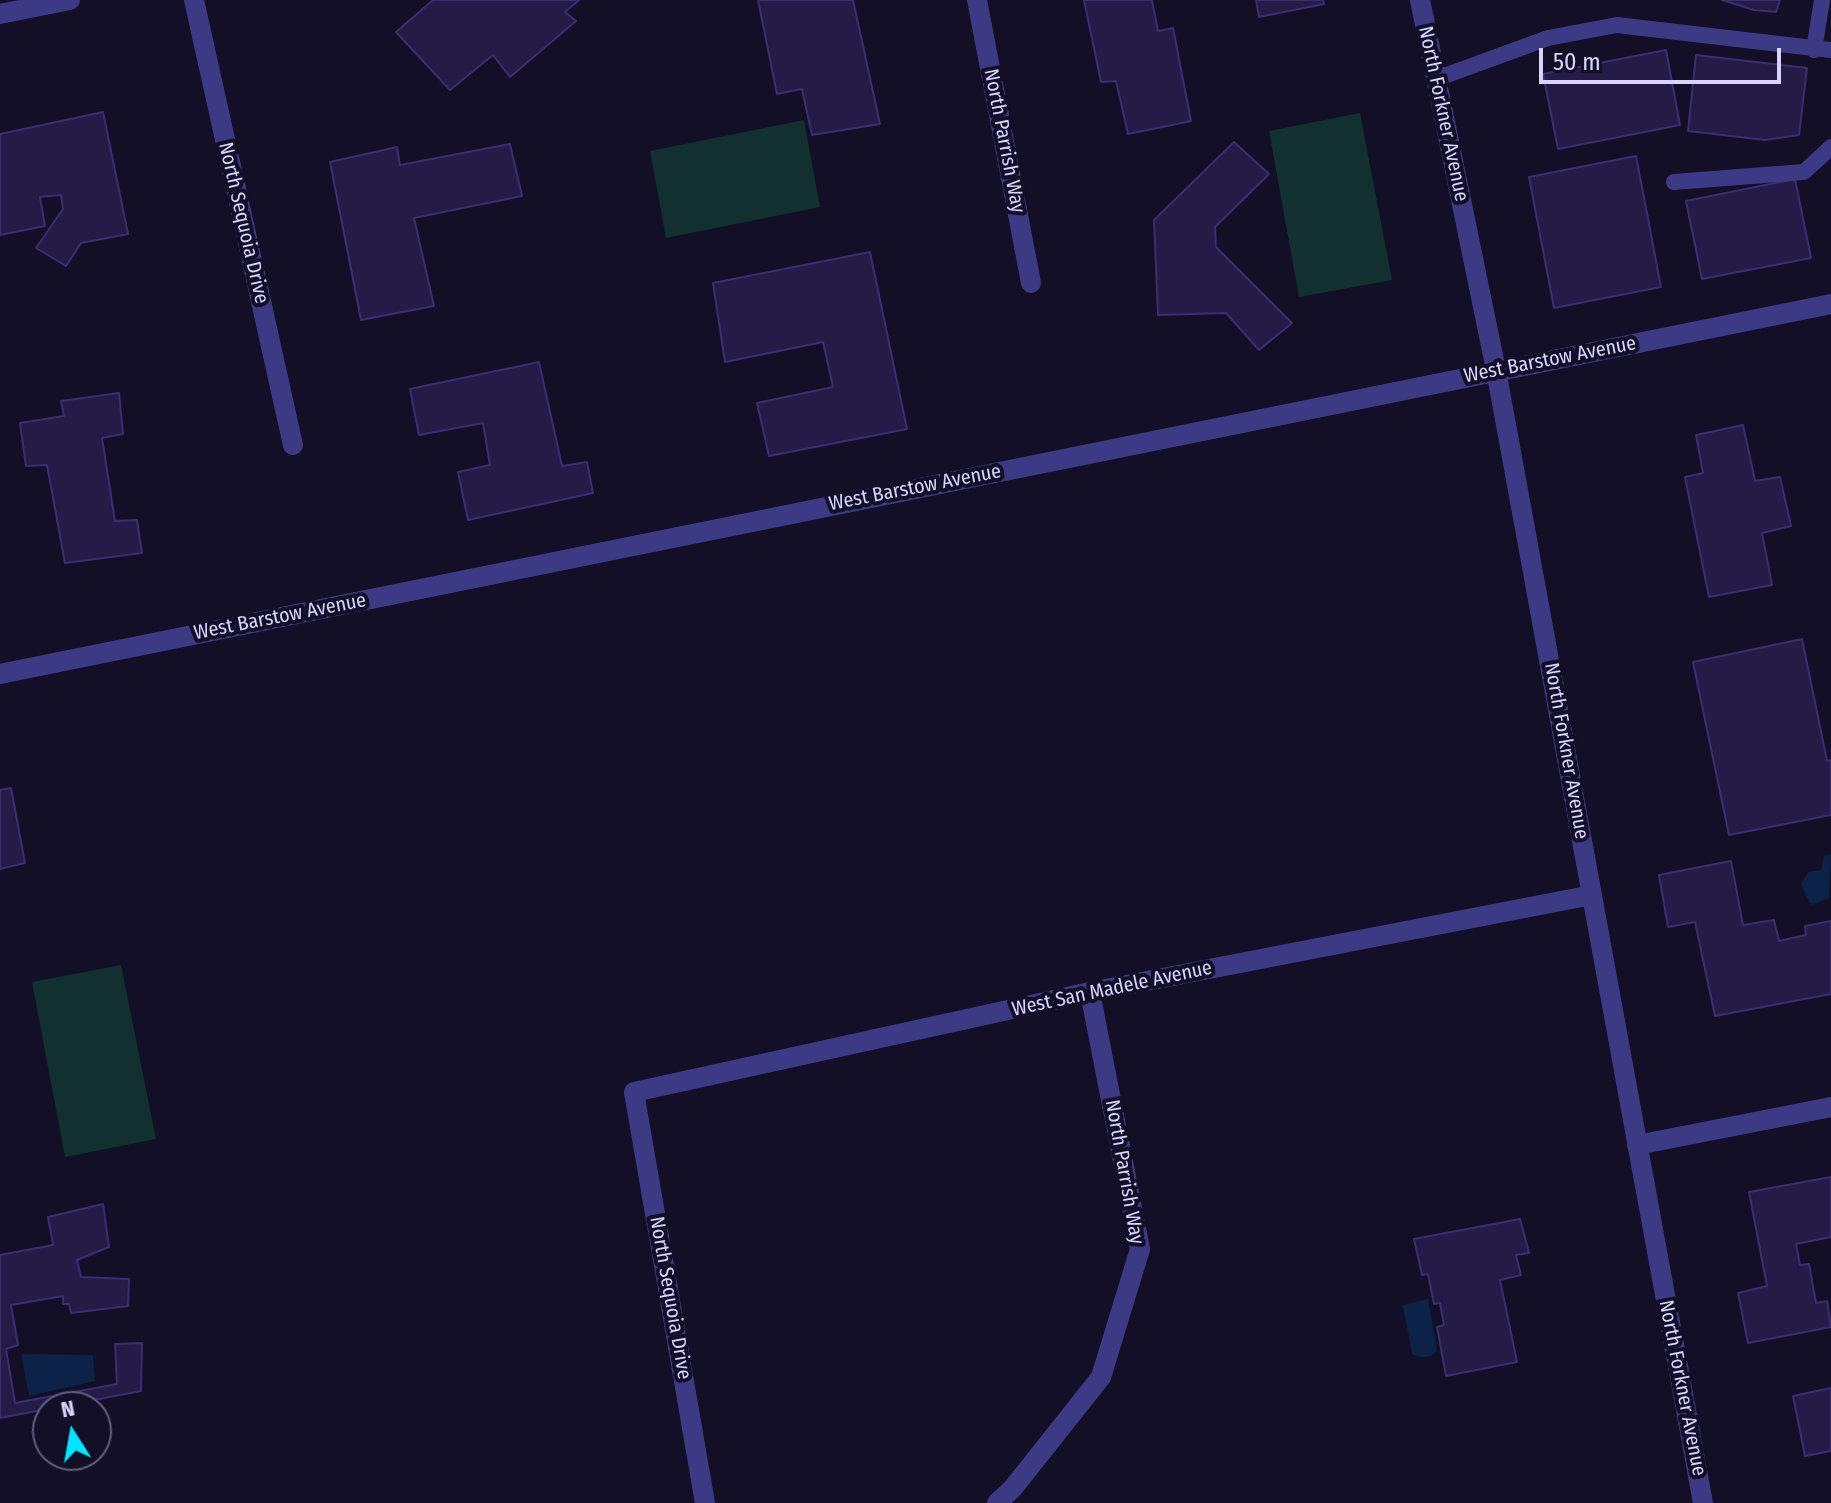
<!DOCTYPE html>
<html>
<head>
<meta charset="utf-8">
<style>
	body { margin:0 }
	#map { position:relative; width:1831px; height:1503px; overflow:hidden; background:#130f26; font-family:"Fira Sans Condensed",sans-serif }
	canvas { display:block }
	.north { position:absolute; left:32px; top:1391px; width:80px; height:80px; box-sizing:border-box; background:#130f26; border:2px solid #625e7d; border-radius:50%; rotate:349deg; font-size:22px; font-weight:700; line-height:32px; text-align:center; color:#d9d4ff }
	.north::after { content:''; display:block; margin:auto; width:28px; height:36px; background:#00e5ff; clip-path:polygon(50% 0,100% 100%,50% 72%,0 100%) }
	.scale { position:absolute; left:1539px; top:48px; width:242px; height:36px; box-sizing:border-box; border:4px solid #d9d4ff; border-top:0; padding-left:10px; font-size:24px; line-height:28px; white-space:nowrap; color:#d9d4ff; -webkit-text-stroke:6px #130f26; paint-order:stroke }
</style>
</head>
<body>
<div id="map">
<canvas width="1831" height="1503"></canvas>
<div class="north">N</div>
<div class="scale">50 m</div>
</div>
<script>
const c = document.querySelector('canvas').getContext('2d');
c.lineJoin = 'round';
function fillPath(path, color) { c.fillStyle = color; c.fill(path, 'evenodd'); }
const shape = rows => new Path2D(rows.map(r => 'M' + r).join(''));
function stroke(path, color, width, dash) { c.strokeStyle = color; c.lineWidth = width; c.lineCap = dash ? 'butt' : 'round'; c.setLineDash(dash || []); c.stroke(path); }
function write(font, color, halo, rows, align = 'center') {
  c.font = font + ' "Fira Sans Condensed",sans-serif'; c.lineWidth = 8; c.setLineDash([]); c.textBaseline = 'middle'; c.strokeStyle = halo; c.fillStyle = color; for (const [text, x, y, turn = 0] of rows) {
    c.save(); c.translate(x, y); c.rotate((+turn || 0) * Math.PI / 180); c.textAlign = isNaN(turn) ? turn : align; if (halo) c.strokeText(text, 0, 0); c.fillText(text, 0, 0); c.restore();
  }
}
const green = shape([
	[1360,113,1392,280,1299,297,1269,131],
	[804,120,820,207,666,238,650,151],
	[121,965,156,1139,65,1157,32,982]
]);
const water = shape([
	[1831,854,1829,898,1811,905,1801,884,1808,872,1821,870,1824,856],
	[1428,1299,1437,1351,1431,1356,1422,1357,1412,1354,1403,1305],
	[21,1354,93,1355,95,1381,29,1396]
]);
const building = shape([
	[433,0,579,0,565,12,576,21,510,77,493,55,450,90,396,32,433,0],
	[758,0,853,0,880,124,812,135,802,89,777,94,758,0],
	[1084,0,1152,0,1158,31,1173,28,1191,121,1128,134,1116,81,1101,82,1084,0],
	[1256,0,1323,0,1324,4,1259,17,1256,0],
	[1722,0,1780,0,1776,12,1754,10,1722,0],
	[1666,50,1680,125,1558,149,1543,74,1666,50],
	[1696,55,1807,68,1799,135,1765,140,1688,131,1696,55],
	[103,112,128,234,81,243,66,266,36,248,63,209,61,195,40,197,45,226,0,235,0,134,103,112],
	[1234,142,1269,174,1215,227,1216,247,1292,323,1259,350,1226,313,1158,315,1154,220,1234,142],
	[510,144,522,196,414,218,434,306,361,320,330,162,397,147,400,165,510,144],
	[1636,156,1661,287,1554,308,1529,177,1636,156],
	[1795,179,1811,258,1702,279,1686,201,1795,179],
	[870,252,907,429,769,456,757,403,833,387,823,342,725,362,713,283,870,252],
	[539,362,562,466,587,462,593,493,468,520,458,472,490,465,483,423,419,435,410,389,539,362],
	[119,393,123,434,102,438,115,521,137,520,142,553,65,563,47,465,26,466,20,423,64,416,61,401,119,393],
	[1743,425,1755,481,1780,477,1791,526,1762,533,1772,585,1709,597,1685,477,1703,473,1696,435,1743,425],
	[1802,639,1827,761,1831,760,1831,815,1729,835,1693,662,1802,639],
	[11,788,25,863,0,869,0,790,11,788],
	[1731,861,1743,925,1774,920,1779,941,1806,935,1805,926,1831,921,1831,994,1715,1016,1695,922,1668,927,1659,875,1731,861],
	[1831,1177,1831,1237,1796,1244,1800,1265,1809,1264,1816,1303,1827,1301,1831,1327,1748,1343,1738,1293,1767,1286,1749,1192,1831,1177],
	[103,1204,109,1247,77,1260,81,1277,129,1279,128,1306,71,1313,69,1304,63,1304,63,1296,11,1305,18,1345,6,1349,15,1403,117,1384,115,1344,142,1343,141,1391,0,1418,0,1255,53,1245,48,1217,103,1204],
	[1520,1219,1529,1253,1516,1255,1521,1275,1500,1280,1517,1362,1446,1376,1437,1327,1444,1325,1440,1303,1434,1304,1428,1274,1422,1275,1414,1239,1520,1219],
	[1831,1388,1831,1451,1805,1456,1793,1396,1831,1388]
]);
const service = shape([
	[1814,50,1822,0],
	[1436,79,1548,38,1617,25,1831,50],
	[1674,182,1804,172,1831,147]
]);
const minor = shape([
	[194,0,293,445],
	[977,0,1031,283],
	[1420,0,1496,370,1703,1503],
	[0,14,70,0],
	[1637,1145,1831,1107],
	[705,1503,634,1092,1090,992,1592,895],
	[997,1503,1013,1488,1101,1377,1140,1249,1090,992]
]);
const tertiary = shape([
	[0,674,1831,304]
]);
const streetNames = [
	["North Forkner Avenue",1443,114,78],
	["North Parrish Way",1004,141,79],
	["North Sequoia Drive",243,223,77],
	["West Barstow Avenue",1550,360,-11],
	["West Barstow Avenue",915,488,-11],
	["West Barstow Avenue",280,617,-11],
	["North Forkner Avenue",1566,751,80],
	["West San Madele Avenue",1112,989,-12],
	["North Parrish Way",1124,1172,80],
	["North Sequoia Drive",670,1298,80],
	["North Forkner Avenue",1682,1388,79]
];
fillPath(green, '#12302f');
fillPath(water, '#0c2248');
fillPath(building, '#241b47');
stroke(building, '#3b2d73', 2);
stroke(service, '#3d3a85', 16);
stroke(minor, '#3d3a85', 20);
stroke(tertiary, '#3d3a85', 20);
write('20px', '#d9d4ff', '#130f26', streetNames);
</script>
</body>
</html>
